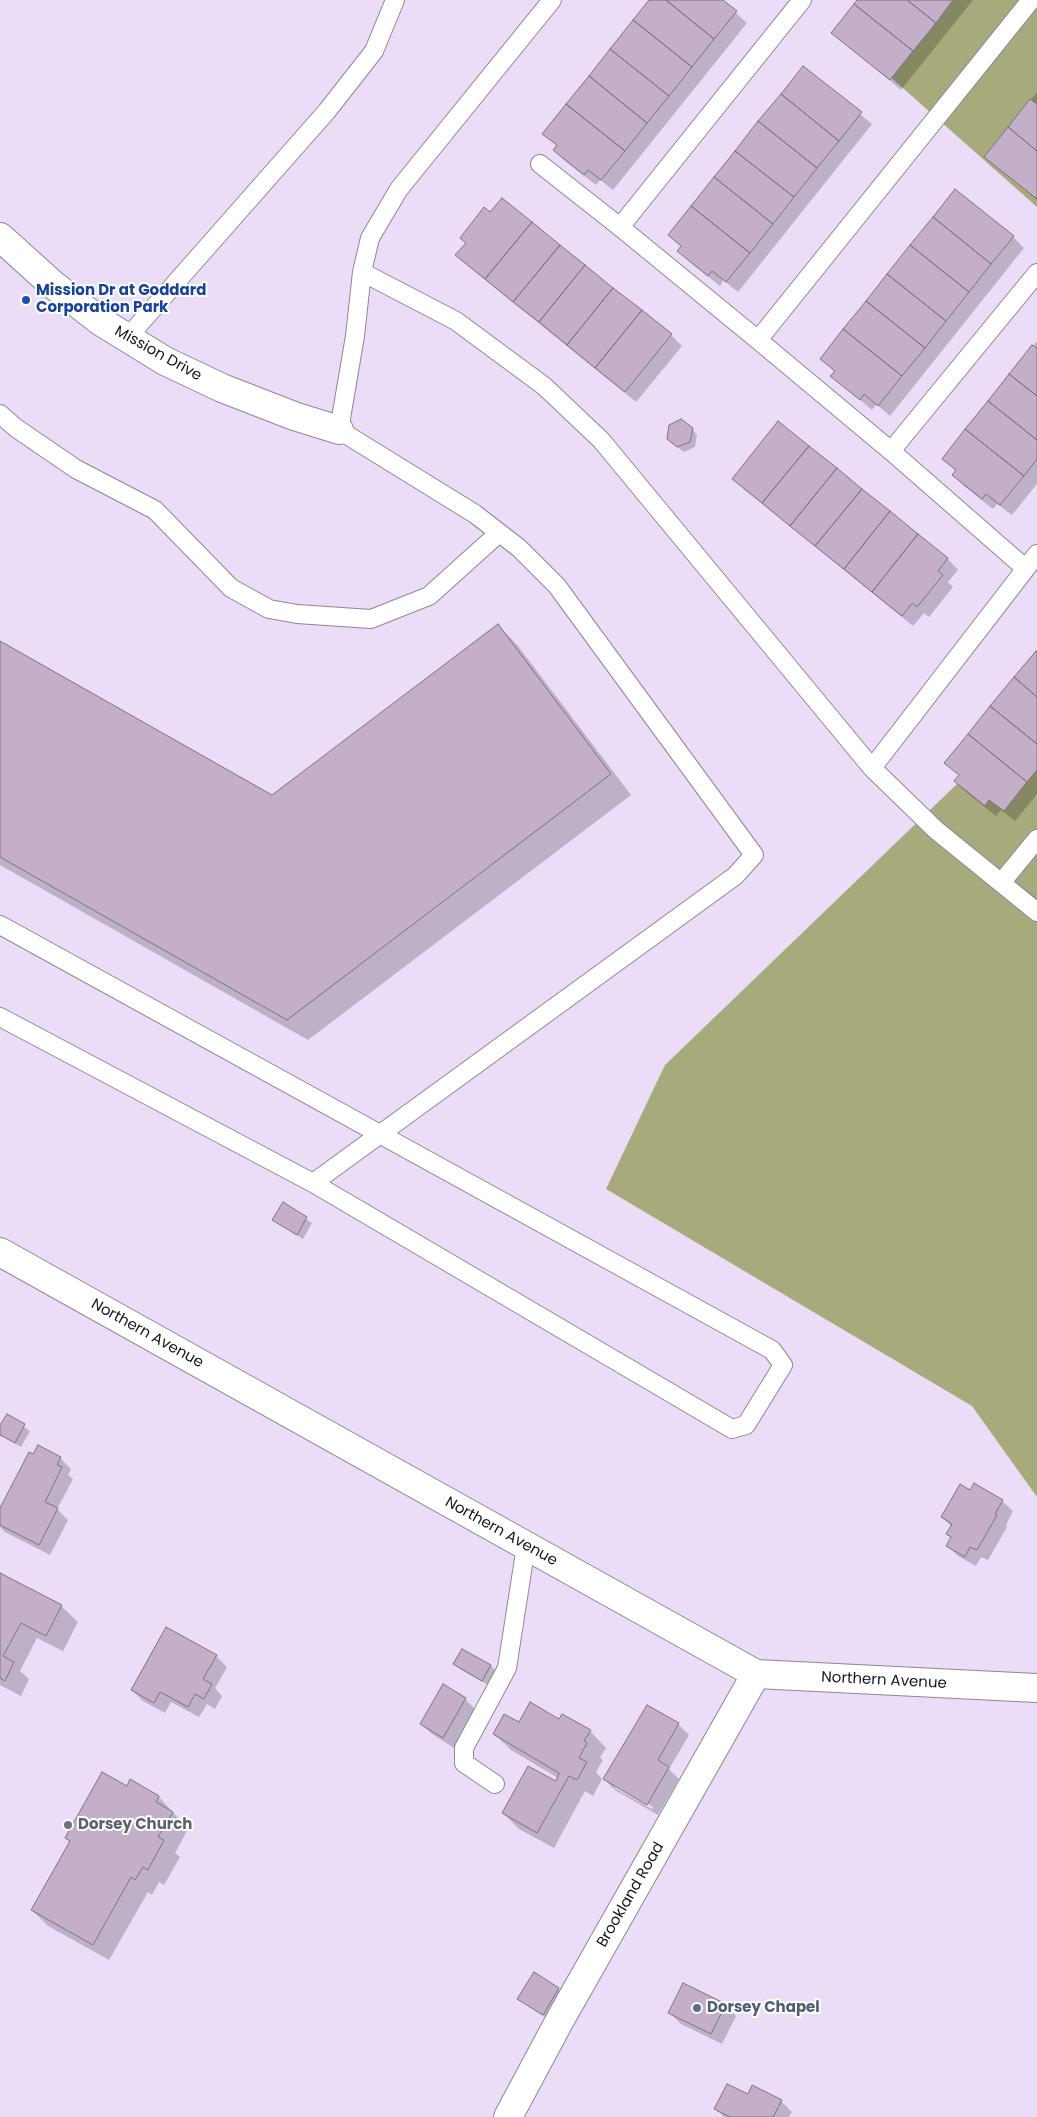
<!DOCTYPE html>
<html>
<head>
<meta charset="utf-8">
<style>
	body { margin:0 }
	canvas { display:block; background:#ebddf8 }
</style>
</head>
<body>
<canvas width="1037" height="2117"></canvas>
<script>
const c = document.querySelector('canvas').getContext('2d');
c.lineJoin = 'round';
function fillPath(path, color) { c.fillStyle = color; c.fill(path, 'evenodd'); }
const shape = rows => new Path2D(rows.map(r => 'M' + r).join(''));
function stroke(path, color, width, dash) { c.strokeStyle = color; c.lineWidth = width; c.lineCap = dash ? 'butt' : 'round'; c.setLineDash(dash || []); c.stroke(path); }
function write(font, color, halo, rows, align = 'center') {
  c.font = font + ' Poppins,sans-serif'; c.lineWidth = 4; c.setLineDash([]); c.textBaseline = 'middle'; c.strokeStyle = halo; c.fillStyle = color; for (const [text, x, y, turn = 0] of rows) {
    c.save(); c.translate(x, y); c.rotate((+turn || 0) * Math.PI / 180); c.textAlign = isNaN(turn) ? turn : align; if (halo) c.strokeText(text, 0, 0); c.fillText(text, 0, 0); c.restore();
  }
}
const forest = shape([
	[944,0,1037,0,1037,207,860,50],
	[1037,707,1037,1497,972,1406,606,1189,665,1065]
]);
const shadow = shape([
	[651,0,721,0,747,23,613,190,600,180,596,185,565,161,554,150,557,146,544,134],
	[859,0,973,0,901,90,833,33],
	[803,68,872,124,738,292,723,280,720,286,690,262,679,251,682,247,669,235],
	[1037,92,1037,200,986,157],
	[1013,237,1024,248,890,416,876,404,872,410,832,376,835,372,822,359],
	[457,255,671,335,682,346,636,402,468,266],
	[1037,341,1037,484,1012,515,997,504,993,509,964,486,953,475,956,471,943,459],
	[779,423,948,559,958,570,948,582,953,587,929,617,924,613,913,626,745,490,734,479],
	[692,429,697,435,695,447,684,452,673,444],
	[498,625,518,646,631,795,308,1040,0,865,0,643,272,797],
	[1037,650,1037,794,1015,821,1001,810,996,816,966,792,956,781,960,776,946,763],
	[283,1204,312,1223,303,1239,274,1220],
	[7,1415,30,1431,21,1447,0,1435,0,1428],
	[60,1458,71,1469,68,1475,73,1479,57,1509,68,1520,50,1555,5,1532,0,1527,0,1511],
	[971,1491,1002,1501,1013,1511,1006,1525,1007,1527,988,1560,981,1557,976,1566,958,1556,947,1545,952,1538,947,1534,952,1527,942,1517],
	[0,1576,61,1606,78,1622,63,1651,37,1638,20,1671,29,1679,21,1696,0,1685],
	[463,1651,491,1666,496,1671,488,1685,460,1669,455,1664],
	[216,1656,227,1667,215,1688,222,1696,215,1709,207,1704,199,1717,171,1702,165,1713,143,1701,132,1690],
	[443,1686,465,1699,476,1710,454,1748,432,1734,421,1724],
	[560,1720,590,1731,606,1748,600,1757,603,1760,596,1772,602,1779,593,1796,585,1791,554,1848,519,1829,503,1813,556,1782,558,1778,511,1750,494,1734,519,1724],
	[678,1724,689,1735,669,1769,679,1779,658,1815,615,1790,604,1779],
	[615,1785,653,1807,652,1809,615,1788],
	[130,1781,159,1797,188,1829,175,1853,180,1857,164,1885,159,1882,152,1895,148,1892,109,1960,48,1926,32,1910,71,1842,66,1838,127,1787],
	[558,1989,564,1994,548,2019,518,1999],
	[725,2005,736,2016,722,2044,681,2024,670,2013],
	[748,2096,781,2101,792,2112,789,2117,724,2117,716,2109]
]);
const building = shape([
	[649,0,666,0,714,39,692,67,633,20,649,0],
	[666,0,723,0,737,11,714,39,666,0],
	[857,0,907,0,936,23,913,51,854,4,857,0],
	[907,0,953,0,936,23,907,0],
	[854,4,913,51,890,80,831,33,854,4],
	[633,20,692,67,669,96,610,49,633,20],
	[610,49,669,96,647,123,589,76,610,49],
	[803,66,862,112,839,141,781,94,803,66],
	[589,76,647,123,625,151,566,104,589,76],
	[781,94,839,141,817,168,758,121,781,94],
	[1030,99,1037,104,1037,151,1008,127,1030,99],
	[566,104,625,151,601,180,588,170,584,175,553,150,557,145,542,134,566,104],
	[758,121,817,168,794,197,735,151,758,121],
	[1008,127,1037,151,1037,199,984,157,1008,127],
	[735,151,794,197,773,224,714,177,735,151],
	[714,177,773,224,750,253,691,206,714,177],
	[955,189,1014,236,991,264,933,217,955,189],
	[502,198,532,222,485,279,455,255,466,243,460,238,484,207,490,212,502,198],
	[691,206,750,253,726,282,712,271,708,276,677,251,681,246,668,235,691,206],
	[933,217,991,264,969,292,910,245,933,217],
	[532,222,560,245,513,302,485,279,532,222],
	[560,245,585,265,539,322,513,302,560,245],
	[910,245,969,292,946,321,887,274,910,245],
	[585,265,613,288,567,345,539,322,585,265],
	[887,274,946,321,925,348,866,301,887,274],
	[613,288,642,310,595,368,567,345,613,288],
	[866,301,925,348,902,376,843,329,866,301],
	[642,310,672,334,625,392,595,368,642,310],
	[843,329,902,376,878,406,864,394,860,400,830,376,835,371,820,359,843,329],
	[1032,345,1037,348,1037,396,1009,374,1032,345],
	[1009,374,1037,396,1037,440,988,401,1009,374],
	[988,401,1037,440,1037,459,1024,476,965,429,988,401],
	[681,419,693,428,690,442,677,447,667,439,669,425,681,419],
	[778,421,809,446,762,503,732,479,778,421],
	[965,429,1024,476,1000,505,986,494,982,499,952,475,956,470,942,459,965,429],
	[809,446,837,468,790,526,762,503,809,446],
	[837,468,862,489,815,546,790,526,837,468],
	[862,489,890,511,844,569,815,546,862,489],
	[890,511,918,534,872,592,844,569,890,511],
	[918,534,948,558,938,571,943,575,917,607,912,603,902,616,872,592,918,534],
	[498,624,611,774,287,1020,0,857,0,641,272,795,498,624],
	[1036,651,1037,652,1037,697,1014,677,1036,651],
	[1014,677,1037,697,1037,744,990,706,1014,677],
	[990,706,1037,744,1037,770,1027,782,968,734,990,706],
	[968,734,1027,782,1004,811,989,800,985,806,954,781,959,775,944,763,968,734],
	[283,1202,307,1217,297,1235,272,1220,283,1202],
	[7,1414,25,1424,15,1443,0,1435,0,1425,7,1414],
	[38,1445,61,1457,57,1465,62,1467,45,1502,58,1508,39,1545,0,1525,0,1508,29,1452,33,1454,38,1445],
	[974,1483,1003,1500,995,1514,997,1515,977,1550,970,1547,965,1557,946,1546,951,1537,946,1534,952,1524,941,1517,960,1484,970,1490,974,1483],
	[0,1573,62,1605,46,1636,21,1623,3,1656,14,1662,5,1681,0,1678,0,1573],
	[166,1627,217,1655,203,1679,212,1684,204,1699,195,1694,188,1707,160,1692,154,1703,131,1690,166,1627],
	[462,1649,491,1665,482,1681,453,1664,462,1649],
	[443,1684,466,1698,443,1738,420,1724,443,1684],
	[530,1702,559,1719,562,1714,591,1730,584,1741,587,1743,579,1758,587,1762,577,1780,569,1776,537,1833,502,1813,528,1766,556,1781,559,1773,493,1734,504,1714,519,1722,530,1702],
	[647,1705,679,1723,658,1760,669,1767,647,1805,603,1779,647,1705],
	[102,1772,127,1786,130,1779,159,1796,156,1802,173,1812,158,1837,164,1840,148,1870,143,1867,135,1880,131,1877,93,1945,31,1910,70,1841,65,1838,102,1772],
	[534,1972,559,1988,543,2015,517,1999,534,1972],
	[683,1983,726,2004,711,2034,668,2013,683,1983],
	[727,2084,748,2094,752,2085,782,2100,773,2117,730,2117,714,2109,727,2084]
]);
const lane = shape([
	[540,164,620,227,758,340,891,451,1025,568],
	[620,227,802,0],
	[362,272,456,321,544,386,601,440,872,768,936,830,1037,912],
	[127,338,327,111,374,51,395,0],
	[758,340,1031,0],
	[0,414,16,428,76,469,155,510,231,588,269,609,297,614,371,619,429,596,499,533],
	[891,451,1037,273],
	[872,768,1037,554],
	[1001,883,1037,839],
	[0,925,772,1350,783,1365,746,1425,732,1429,313,1183],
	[0,1017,313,1183,735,876,754,855,557,586,519,548,475,514,339,430,355,336,362,272,370,238,399,189,552,0],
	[495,1784,464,1763,464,1748,507,1668,526,1546]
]);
const street = shape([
	[0,237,51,283,100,321,165,361,222,388,294,416,339,430],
	[0,1252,756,1674,1037,1688],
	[508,2117,561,2018,756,1674]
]);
const markers = [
	[26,300,5,"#1a4fb4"],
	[68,1825,5,"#6b7280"],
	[697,2008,5,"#5c6f8a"]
];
const transitNames = [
	["Mission Dr at Goddard",36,291],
	["Corporation Park",36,308]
];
const streetNames = [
	["Mission Drive",158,354,29],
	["Northern Avenue",147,1334,29],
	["Northern Avenue",501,1532,29],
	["Northern Avenue",884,1681,3],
	["Brookland Road",631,1895,-60]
];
const worshipNames = [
	["Dorsey Church",78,1825]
];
const serviceNames = [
	["Dorsey Chapel",707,2008]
];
fillPath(forest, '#a7aa7a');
fillPath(shadow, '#0003');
fillPath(building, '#c3afc7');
stroke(building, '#827085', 1);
stroke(lane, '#90849c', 20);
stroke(street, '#90849c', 30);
stroke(lane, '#fff', 18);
stroke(street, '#fff', 28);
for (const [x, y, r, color] of markers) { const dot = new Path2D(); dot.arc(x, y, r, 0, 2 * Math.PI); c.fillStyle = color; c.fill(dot); stroke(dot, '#fff', 2); }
write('bold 15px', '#164399', '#fff', transitNames, 'left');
write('15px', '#18141d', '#fff', streetNames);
write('bold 15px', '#5b616d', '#fff', worshipNames, 'left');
write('bold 15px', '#4e5e75', '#fff', serviceNames, 'left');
</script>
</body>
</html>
